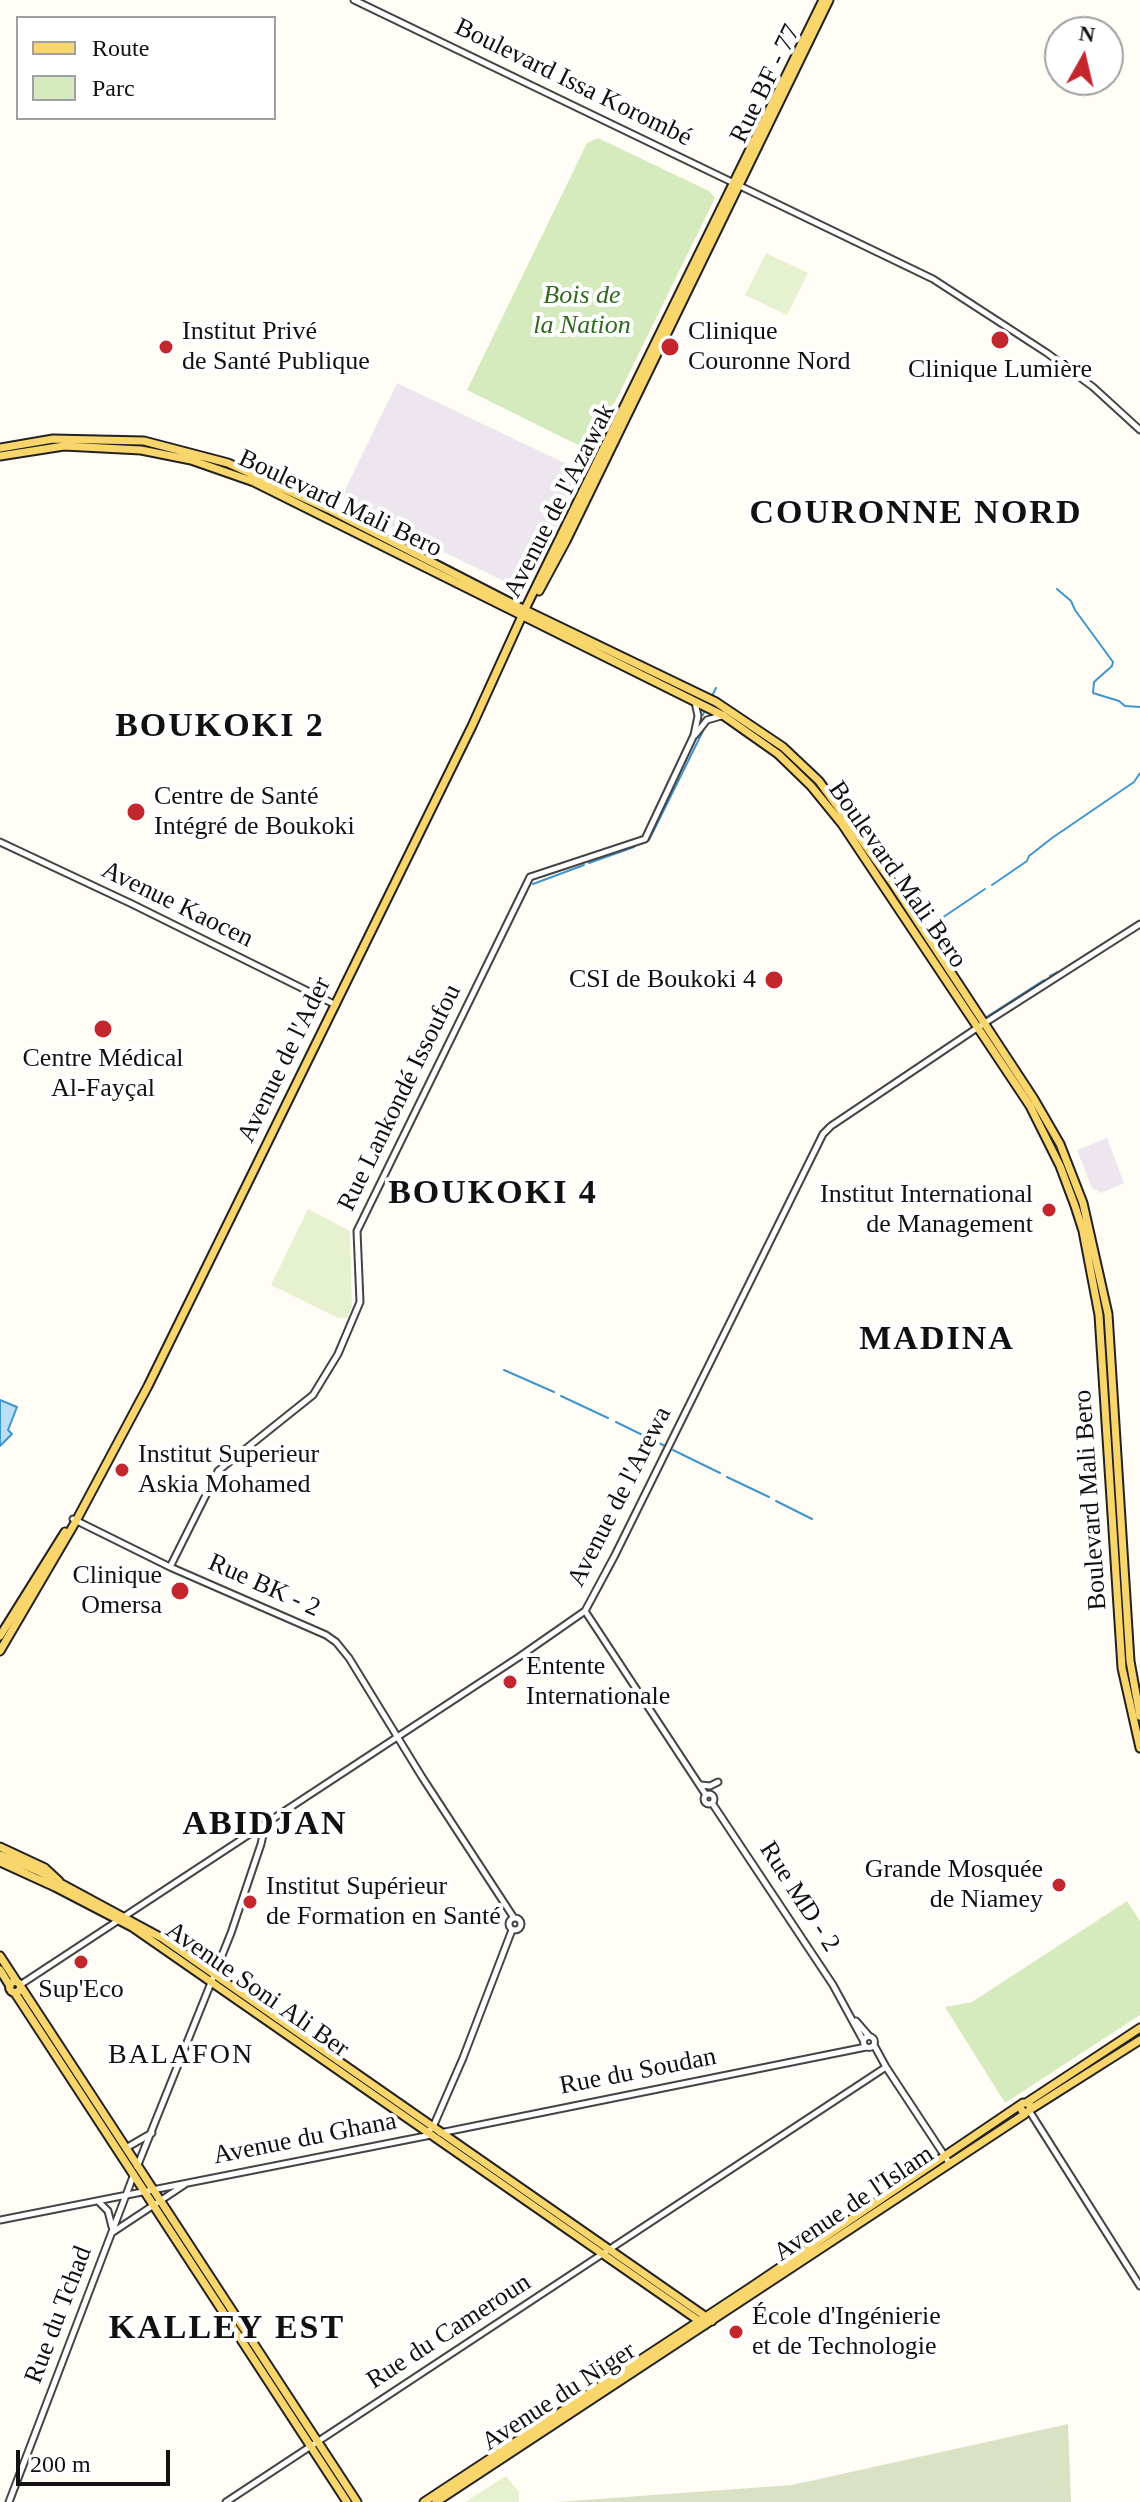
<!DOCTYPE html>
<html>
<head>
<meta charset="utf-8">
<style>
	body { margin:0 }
	#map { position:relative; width:1140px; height:2502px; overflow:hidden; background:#fffdf5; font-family:"Times New Roman",serif }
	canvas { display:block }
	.legend { position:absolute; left:16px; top:16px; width:260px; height:104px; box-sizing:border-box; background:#fff; border:2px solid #a0a0a0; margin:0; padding:10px 14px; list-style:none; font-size:24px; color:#111 }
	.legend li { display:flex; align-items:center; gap:16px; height:40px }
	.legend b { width:40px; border:2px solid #a0a0a0 }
	.north { position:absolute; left:1044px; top:16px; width:80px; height:80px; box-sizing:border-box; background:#fff; border:2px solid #a0a0a0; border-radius:50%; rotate:8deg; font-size:22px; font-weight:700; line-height:32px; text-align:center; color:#111 }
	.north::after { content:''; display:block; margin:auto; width:28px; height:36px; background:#c4262e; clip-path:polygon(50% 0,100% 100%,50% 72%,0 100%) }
	.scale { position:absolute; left:16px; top:2450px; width:154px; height:36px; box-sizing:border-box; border:4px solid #111; border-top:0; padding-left:10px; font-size:24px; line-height:28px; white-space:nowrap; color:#111; -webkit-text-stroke:6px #fff; paint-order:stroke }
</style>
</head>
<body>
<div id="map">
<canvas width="1140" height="2502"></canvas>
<ul class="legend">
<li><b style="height:10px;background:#f9d66b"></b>Route</li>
<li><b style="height:22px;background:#d5ebbd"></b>Parc</li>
</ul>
<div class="north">N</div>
<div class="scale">200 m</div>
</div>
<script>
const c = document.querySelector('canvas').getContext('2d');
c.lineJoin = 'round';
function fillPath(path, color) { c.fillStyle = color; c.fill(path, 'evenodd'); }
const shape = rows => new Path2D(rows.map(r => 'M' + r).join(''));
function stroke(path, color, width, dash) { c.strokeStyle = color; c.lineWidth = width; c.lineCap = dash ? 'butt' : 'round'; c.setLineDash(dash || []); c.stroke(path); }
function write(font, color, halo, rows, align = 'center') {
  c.font = font + ' "Times New Roman",serif'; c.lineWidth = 8; c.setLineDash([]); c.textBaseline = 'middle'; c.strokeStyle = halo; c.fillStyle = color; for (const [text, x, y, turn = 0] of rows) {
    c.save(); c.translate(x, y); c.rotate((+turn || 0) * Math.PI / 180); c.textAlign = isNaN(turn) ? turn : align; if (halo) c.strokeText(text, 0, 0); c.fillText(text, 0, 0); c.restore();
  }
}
const industrial = shape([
	[397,383,575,468,580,479,528,582,518,588,347,505,343,494],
	[1107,1138,1124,1183,1101,1193,1092,1188,1077,1150]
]);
const green = shape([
	[598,138,709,191,715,198,594,445,584,448,467,390,587,143],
	[1127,1901,1140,1921,1140,2015,1005,2103,945,2007,972,2002]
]);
const cemetery = shape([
	[1068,2424,1071,2502,557,2502,792,2485]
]);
const pitch = shape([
	[766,253,808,273,787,315,745,295],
	[308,1209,350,1231,352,1307,347,1318,338,1318,271,1285],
	[506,2476,519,2492,519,2502,465,2502]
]);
const water = shape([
	[0,1400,17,1407,8,1430,12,1434,0,1446,0,1400]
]);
const stream = shape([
	[1057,589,1071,601,1075,610,1113,662,1112,666,1094,682,1093,693,1119,701,1125,706,1140,707],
	[712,696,716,688],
	[703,715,704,712],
	[649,840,705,727],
	[589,863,634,847],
	[533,884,584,865],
	[992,885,1027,861,1029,856,1052,838,1134,782,1140,773],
	[927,928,985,889],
	[1050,976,1058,972],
	[985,1018,1044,980],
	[504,1370,554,1392],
	[561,1396,608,1418],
	[616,1422,665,1446],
	[673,1450,720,1473],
	[727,1477,769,1497],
	[776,1501,812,1519]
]);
const minor = shape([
	[354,0,933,279,1047,353,1093,387,1140,430],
	[695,735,707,720,721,716],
	[0,842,132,904,336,1005],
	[73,1519,170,1567,326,1635,336,1642,349,1658,422,1777,514,1918],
	[170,1567,218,1471,313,1395,338,1354,360,1302,357,1231,530,877,645,839,694,735,698,716,695,702],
	[585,1611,706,1795],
	[701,1785,710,1786,718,1782],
	'704 1799a5 5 0 1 1 10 0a5 5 0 1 1-10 0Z',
	[712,1803,833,1985,863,2040],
	'509 1924a6 6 0 1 1 12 0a6 6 0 1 1-12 0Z',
	[20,1985,519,1657,585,1611,615,1555,823,1134,831,1126,977,1028,1140,924],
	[856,2021,869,2036],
	'863.5 2042a5.5 5.5 0 1 1 11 0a5.5 5.5 0 1 1-11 0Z',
	[874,2045,886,2067,950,2164],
	[1030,2112,1140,2286],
	[428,2132,433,2127,463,2058,512,1930],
	[440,2133,866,2047],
	[126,2148,152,2133],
	[137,2167,231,1933,261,1844,265,1826],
	[98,2201,108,2211,112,2227],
	[0,2220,431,2135],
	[113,2232,184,2185],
	[9,2502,134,2174],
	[226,2502,886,2067]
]);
const major = shape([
	[0,448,53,439,144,441,228,463,328,509,525,610,716,702,783,747,819,781,893,884,1034,1099,1060,1144,1083,1203,1108,1314,1130,1661,1140,1716],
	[0,456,64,446,141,450,191,460,254,482,724,716,778,754,811,786,842,824,1030,1106,1060,1166,1075,1206,1083,1231,1099,1315,1122,1668,1140,1748],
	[539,591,566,541,829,0],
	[0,1636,65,1532],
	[0,1651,76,1521,148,1386,472,726,527,605,823,0],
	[0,1847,45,1868,59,1881],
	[0,1855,38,1871,162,1938,712,2321],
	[0,1862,55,1887,132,1927,705,2325],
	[0,1956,17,1982],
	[0,1970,10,1986],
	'9.5 1987a5.5 5.5 0 1 1 11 0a5.5 5.5 0 1 1-11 0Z',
	[21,1987,357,2502],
	[15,1993,347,2502],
	[1026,2103,1140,2028],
	[1031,2109,1140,2040],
	[424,2502,751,2287,1023,2103,1029,2103,1031,2109,1024,2114,1020,2107],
	[436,2502,1025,2114]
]);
const markers = [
	[1000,340,10,"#c4262e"],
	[166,347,8,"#c4262e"],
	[670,347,10,"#c4262e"],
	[136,812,10,"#c4262e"],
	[774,980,10,"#c4262e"],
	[103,1029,10,"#c4262e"],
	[1049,1210,8,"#c4262e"],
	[122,1470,8,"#c4262e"],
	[180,1591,10,"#c4262e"],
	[510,1682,8,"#c4262e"],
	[1059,1885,8,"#c4262e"],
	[250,1902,8,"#c4262e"],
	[81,1962,8,"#c4262e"],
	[736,2332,8,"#c4262e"]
];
const streetNames = [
	["Boulevard Issa Korombé",573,83,26],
	["Rue BF - 77",766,84,-64],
	["Avenue de l'Azawak",560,501,-63],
	["Boulevard Mali Bero",340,504,25],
	["Boulevard Mali Bero",897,875,55],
	["Avenue Kaocen",177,905,26],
	["Avenue de l'Ader",285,1060,-64],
	["Rue Lankondé Issoufou",400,1098,-64],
	["Avenue de l'Arewa",620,1497,-63],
	["Boulevard Mali Bero",1091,1500,-94],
	["Rue BK - 2",264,1586,24],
	["Rue MD - 2",799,1897,57],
	["Avenue Soni Ali Ber",257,1990,35],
	["Rue du Soudan",638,2072,-11],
	["Avenue du Ghana",305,2139,-11],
	["Avenue de l'Islam",854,2204,-34],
	["Rue du Tchad",59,2315,-69],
	["Rue du Cameroun",449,2332,-33],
	["Avenue du Niger",559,2397,-33]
];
const parkNames = [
	["Bois de",582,296],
	["la Nation",582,326]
];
const poiNames = [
	["Institut Privé",182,332],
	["de Santé Publique",182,362],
	["Clinique",688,332],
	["Couronne Nord",688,362],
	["Clinique Lumière",1000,370,"center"],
	["Centre de Santé",154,797],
	["Intégré de Boukoki",154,827],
	["CSI de Boukoki 4",756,980,"right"],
	["Centre Médical",103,1059,"center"],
	["Al-Fayçal",103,1089,"center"],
	["Institut International",1033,1195,"right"],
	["de Management",1033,1225,"right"],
	["Institut Superieur",138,1455],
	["Askia Mohamed",138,1485],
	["Clinique",162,1576,"right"],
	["Omersa",162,1606,"right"],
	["Entente",526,1667],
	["Internationale",526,1697],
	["Grande Mosquée",1043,1870,"right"],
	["de Niamey",1043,1900,"right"],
	["Institut Supérieur",266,1887],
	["de Formation en Santé",266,1917],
	["Sup'Eco",81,1990,"center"],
	["École d'Ingénierie",752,2317],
	["et de Technologie",752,2347]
];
const neighbourhoodNames = [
	["BALAFON",181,2056]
];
const districtNames = [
	["COURONNE NORD",916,514],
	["BOUKOKI 2",220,727],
	["BOUKOKI 4",493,1194],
	["MADINA",937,1340],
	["ABIDJAN",265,1825],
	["KALLEY EST",227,2329]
];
fillPath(industrial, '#eee6ef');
fillPath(green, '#d5ebbd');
fillPath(cemetery, '#d9e3c4');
fillPath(pitch, '#e6f2cf');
fillPath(water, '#b9e0f7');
stroke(water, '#3f96cf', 2);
stroke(stream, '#3f96cf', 2);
stroke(minor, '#444', 9);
stroke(major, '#222', 11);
stroke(minor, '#fff', 5);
stroke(major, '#f9d66b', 7);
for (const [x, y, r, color] of markers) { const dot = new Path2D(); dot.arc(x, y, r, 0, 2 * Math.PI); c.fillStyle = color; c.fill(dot); stroke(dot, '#fff', 3); }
write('26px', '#111', '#fff', streetNames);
write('italic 26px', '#2f6b1f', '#fff', parkNames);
write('26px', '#111', '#fff', poiNames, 'left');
c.letterSpacing = '2px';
write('28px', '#111', '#fff', neighbourhoodNames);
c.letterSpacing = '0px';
c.letterSpacing = '2px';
write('bold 34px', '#111', '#fff', districtNames);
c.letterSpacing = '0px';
</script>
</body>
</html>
